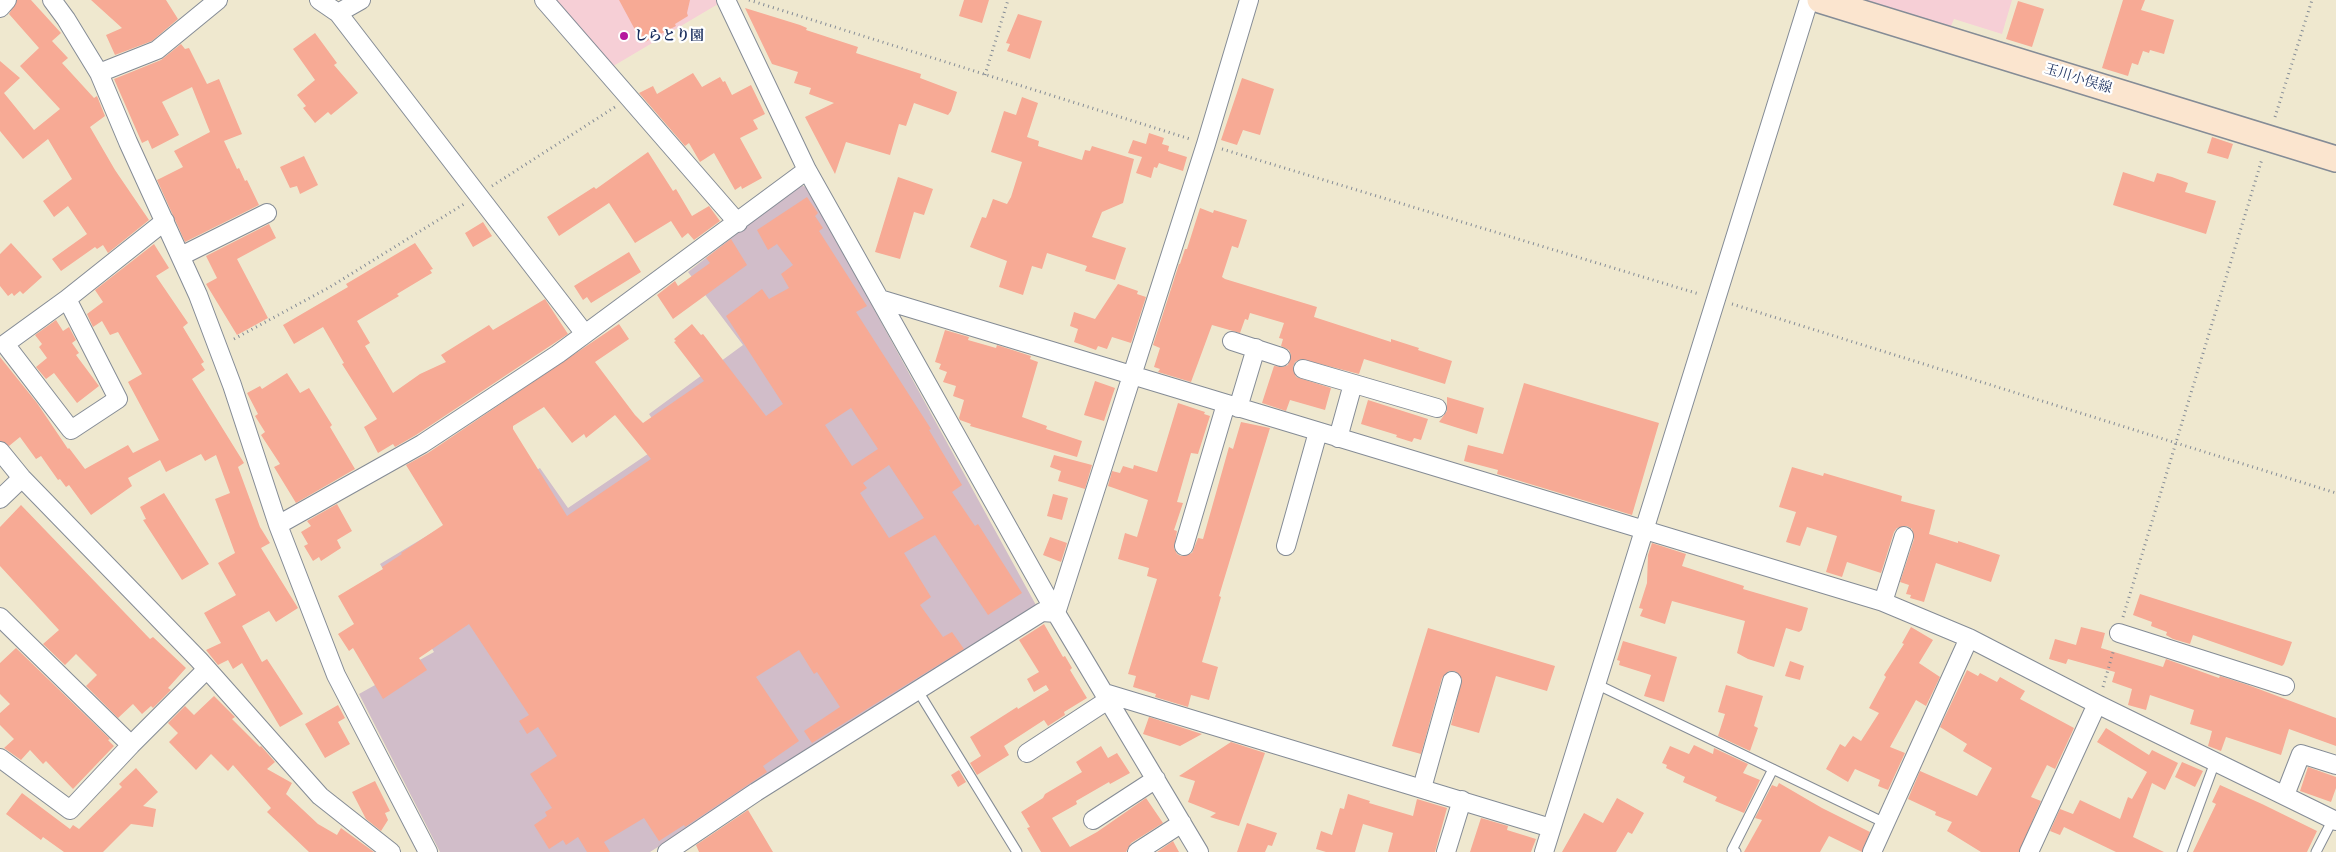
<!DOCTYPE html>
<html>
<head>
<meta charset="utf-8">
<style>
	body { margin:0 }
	canvas { display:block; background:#efe8cf }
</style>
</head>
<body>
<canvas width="2336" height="852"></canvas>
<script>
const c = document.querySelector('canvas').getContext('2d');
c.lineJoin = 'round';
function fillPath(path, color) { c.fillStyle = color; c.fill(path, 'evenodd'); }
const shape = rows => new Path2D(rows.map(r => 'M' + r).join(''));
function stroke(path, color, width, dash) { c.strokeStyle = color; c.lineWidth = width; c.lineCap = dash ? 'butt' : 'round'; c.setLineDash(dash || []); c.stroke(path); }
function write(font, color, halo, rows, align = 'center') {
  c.font = font + ' "Old Standard TT","Noto Serif JP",serif'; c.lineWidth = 4.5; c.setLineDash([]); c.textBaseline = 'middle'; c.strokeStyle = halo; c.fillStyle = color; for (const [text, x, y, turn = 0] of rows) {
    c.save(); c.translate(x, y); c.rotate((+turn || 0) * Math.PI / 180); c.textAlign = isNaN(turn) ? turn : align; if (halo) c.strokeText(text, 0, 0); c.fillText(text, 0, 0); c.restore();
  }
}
const built = shape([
	[553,0,716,0,718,4,610,68],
	[1863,0,2012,0,2002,34,1954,19,1951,26]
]);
const industrial = shape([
	[799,185,807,187,1037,607,650,852,440,852,359,694,434,652,380,564,540,468,568,508,667,441,649,414,743,345,688,272]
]);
const building = shape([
	[17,0,31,0,61,33,52,41,68,58,62,63,94,98,97,96,105,116,90,127,115,170,149,220,108,253,103,245,97,249,95,247,61,271,52,259,87,234,68,206,54,217,43,201,72,179,48,139,23,159,0,131,0,61,20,78,4,93,34,130,60,109,20,66,39,48,9,14],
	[91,0,166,0,178,19,152,41,115,55,106,35,122,28],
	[619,0,690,0,687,13,688,16,675,24,676,26,645,42,643,37,640,39],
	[964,0,989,0,982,23,959,16],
	[2123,0,2145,0,2141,10,2174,20,2164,54,2150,50,2149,53,2143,51,2138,65,2132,63,2128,76,2102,68],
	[2018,1,2044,9,2032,47,2006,39],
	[745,8,800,25,807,28,806,30,858,47,856,53,921,74,920,78,957,92,951,111,948,115,914,103,906,126,899,124,890,155,846,142,835,174,805,117,834,103,809,94,811,88,794,83,798,72,772,64],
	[1018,14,1042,21,1030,59,1007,51,1010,44,1006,43],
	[315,33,337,63,334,65,358,93,331,115,328,112,315,123,303,108,306,106,297,95,315,80,293,49],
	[181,44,185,49,189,48,207,84,219,79,242,134,224,141,237,169,239,168,245,181,247,180,259,205,185,242,157,180,183,167,174,151,210,132,192,87,162,102,179,135,152,149,148,140,142,143,114,79,161,60],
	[693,73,702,87,720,77,723,82,725,81,732,95,751,85,765,114,753,120,758,129,740,138,762,178,742,189,741,186,735,190,714,153,700,162,689,143,685,146,639,93,653,86,657,94],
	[1242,78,1274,89,1260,135,1243,130,1237,145,1221,140],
	[1022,97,1038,103,1027,137,1039,141,1038,146,1082,160,1085,150,1090,151,1092,146,1134,159,1123,203,1102,212,1092,237,1126,248,1115,280,1085,271,1087,266,1047,253,1042,269,1032,266,1023,295,999,287,1007,261,970,247,982,217,986,218,993,199,1007,204,1011,197,1022,162,991,152,1004,111,1016,115],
	[1149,133,1164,138,1162,144,1169,146,1168,151,1187,157,1183,171,1159,163,1157,168,1154,167,1151,178,1136,173,1142,157,1128,153,1133,140,1146,144],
	[2212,137,2233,144,2228,159,2207,153],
	[648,152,673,191,676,189,692,216,709,206,720,221,694,240,688,233,682,238,671,221,635,243,609,203,559,236,547,217,594,187,596,189],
	[304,156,318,185,300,194,297,186,290,188,280,167],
	[2123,172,2154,182,2157,173,2172,177,2188,183,2185,192,2216,201,2206,234,2113,205],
	[898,177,933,189,924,215,914,212,900,259,875,252],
	[807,197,818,213,815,216,823,228,819,231,867,306,856,312,931,429,929,430,962,485,952,492,975,526,978,524,1022,593,988,615,935,535,904,553,931,597,920,605,943,637,952,632,964,649,812,743,804,731,840,707,817,672,814,674,799,650,756,677,799,741,763,766,767,772,685,827,684,825,659,841,644,818,604,842,610,852,587,852,578,837,566,845,563,840,549,849,534,825,547,816,545,812,552,808,530,774,557,756,538,727,527,734,519,721,529,715,469,624,419,658,427,670,383,699,353,648,349,651,338,634,354,624,338,596,383,569,382,567,402,554,401,553,443,525,406,465,428,453,619,324,629,339,595,362,635,415,643,423,704,381,674,342,676,341,674,339,692,324,701,335,703,334,766,416,783,404,726,316,762,289,769,299,789,288,781,274,793,265,777,244,768,250,757,230],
	[544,407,572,443,584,434,586,438,615,415,651,459,567,516,513,429,513,426],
	[851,408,878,449,852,466,825,425],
	[889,465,924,518,889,538,860,493,867,488,863,483],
	[1200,208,1213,213,1214,210,1247,220,1238,248,1232,246,1222,277,1225,279,1317,307,1314,317,1391,342,1391,339,1419,348,1418,350,1452,361,1445,384,1364,359,1359,374,1301,359,1295,362,1293,367,1296,377,1331,388,1325,410,1290,400,1286,411,1262,403,1274,366,1283,367,1288,365,1291,355,1289,350,1281,346,1283,339,1279,338,1284,323,1250,313,1248,320,1245,319,1240,333,1212,325,1191,382,1158,372,1160,369,1154,367,1160,348,1153,345,1179,264,1180,264,1185,249,1187,249],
	[483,222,492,236,473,247,465,233],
	[269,224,276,238,237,259,268,318,237,335,206,284,217,278,206,256],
	[731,239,747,265,673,319,657,295,675,281,678,286,710,263,706,258],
	[11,243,42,277,23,294,20,291,14,296,12,293,8,296,0,286,0,254],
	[415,243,433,269,430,270,432,273,397,294,399,296,357,321,370,343,365,346,393,393,420,374,446,362,441,355,489,325,493,330,545,299,568,334,416,435,395,447,393,444,378,453,364,427,377,419,342,364,344,363,323,327,294,344,283,325,348,287,346,284],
	[154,244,169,268,156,276,188,323,183,327,204,362,201,364,205,370,192,379,244,463,238,467,260,527,270,543,261,548,298,608,276,622,269,611,242,626,262,662,267,659,303,714,280,727,242,663,233,669,228,660,218,665,206,650,221,643,204,613,236,595,218,563,235,553,215,499,230,493,216,455,205,461,201,454,166,472,160,460,128,478,132,486,91,515,69,485,66,487,60,479,58,480,41,456,36,459,20,437,9,446,0,441,0,357,37,403,68,449,69,448,85,469,128,445,133,453,159,440,128,382,142,374,118,332,110,335,102,321,93,327,87,314,103,302,95,290],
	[629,252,641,272,591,303,587,297,583,300,574,286],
	[1118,284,1138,291,1137,294,1146,297,1131,343,1112,337,1107,349,1098,346,1096,350,1074,342,1078,329,1070,326,1074,312,1095,319],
	[56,320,63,331,69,327,76,340,72,343,79,353,76,355,99,386,77,403,54,373,46,379,36,367,47,358,39,347,42,344,35,335],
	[945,330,969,337,968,340,996,348,997,345,1031,356,1030,359,1038,362,1022,417,1047,426,1046,429,1082,441,1077,457,970,426,971,424,960,420,959,418,964,400,953,396,956,386,943,382,947,372,939,369,941,364,935,362],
	[287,373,300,393,309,388,332,425,330,427,355,469,296,503,274,467,280,464,261,435,265,432,255,416,258,414,247,393,260,386,262,389],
	[1095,381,1115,388,1104,421,1084,415],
	[1524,383,1659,423,1632,515,1497,474,1498,470,1464,461,1468,445,1503,454],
	[1447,397,1484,408,1477,434,1439,422,1447,411],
	[1368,400,1428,419,1421,440,1414,438,1412,442,1396,437,1397,435,1361,424],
	[1178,403,1205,412,1204,414,1210,416,1198,454,1191,453,1177,502,1183,503,1174,530,1177,531,1174,548,1177,554,1181,556,1192,553,1198,538,1203,539,1229,447,1233,449,1241,422,1270,428,1219,596,1221,597,1202,662,1218,667,1209,700,1191,695,1188,707,1155,697,1156,694,1133,687,1136,676,1128,674,1157,579,1147,576,1149,568,1118,559,1125,533,1137,537,1148,500,1108,486,1112,471,1120,473,1123,466,1133,469,1134,465,1157,472],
	[1054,455,1092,465,1085,489,1058,481,1061,471,1050,467],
	[1792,467,1823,476,1824,473,1902,496,1901,501,1935,510,1929,534,1958,543,1958,541,2000,555,1991,582,1936,563,1924,602,1910,598,1911,595,1906,594,1909,585,1900,582,1914,539,1912,529,1907,526,1897,528,1894,532,1881,573,1847,562,1842,577,1826,572,1837,536,1807,527,1800,546,1786,542,1796,512,1779,507],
	[164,493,209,564,182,580,143,520,146,519,140,507],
	[1053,494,1068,498,1062,520,1047,516],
	[337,504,352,531,337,540,341,548,321,561,319,557,313,561,304,546,308,544,301,532,311,526,307,521],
	[21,505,150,639,153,637,186,668,168,688,171,690,153,708,151,706,142,714,133,704,118,718,86,686,97,675,76,654,65,665,43,644,59,630,0,566,0,527],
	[1050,537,1067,543,1061,562,1043,555],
	[1652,543,1686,554,1682,566,1744,586,1743,589,1808,608,1802,630,1799,632,1786,628,1774,667,1748,659,1737,653,1745,621,1672,601,1665,624,1640,616,1643,609,1639,608,1647,583,1648,555],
	[2140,594,2292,642,2284,664,2282,666,2193,635,2190,644,2173,639,2166,635,2167,632,2151,626,2152,622,2133,615],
	[1044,624,1063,657,1065,656,1072,668,1070,670,1087,698,1064,712,1065,715,1048,726,1044,720,1004,746,1009,755,977,775,970,763,981,756,970,737,1017,707,1018,709,1049,690,1046,685,1034,692,1027,679,1039,672,1019,640],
	[1911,627,1933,640,1919,663,1940,677,1926,706,1916,700,1890,747,1905,753,1888,790,1878,786,1880,780,1855,769,1848,782,1826,769,1840,744,1845,747,1853,736,1861,741,1879,713,1869,708,1886,677,1884,675,1904,644,1902,643],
	[2081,627,2105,633,2101,648,2163,667,2166,659,2219,678,2220,676,2248,685,2336,718,2336,746,2289,729,2281,755,2226,737,2221,751,2208,746,2212,731,2190,724,2194,710,2150,695,2146,710,2128,705,2132,689,2112,682,2115,672,2068,659,2066,664,2049,659,2055,639,2076,645],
	[1428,628,1555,666,1547,691,1496,676,1479,733,1451,725,1462,679,1455,671,1449,671,1442,678,1421,754,1392,746],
	[1623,641,1677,657,1664,702,1644,696,1651,675,1619,665,1620,661,1617,660],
	[16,648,110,739,108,740,114,746,73,789,46,761,43,764,30,750,21,760,4,748,14,739,0,725,0,713,10,704,0,694,0,663],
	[1790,661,1804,666,1800,680,1785,676],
	[1967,670,1978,676,1980,673,1997,682,2000,677,2025,691,2020,699,2074,728,2055,769,2047,765,2031,797,2041,801,2019,852,1981,852,1947,831,1952,822,1935,815,1936,812,1908,799,1920,771,1977,796,1992,768,1963,751,1967,744,1940,727],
	[1726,685,1763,696,1754,726,1758,728,1750,751,1718,736,1725,714,1718,712],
	[214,696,235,717,232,719,260,747,261,746,275,762,267,769,292,783,286,794,318,824,337,835,341,828,374,852,309,852,267,812,271,808,233,765,228,771,211,754,196,770,169,742,178,733,168,723,185,706,194,715],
	[338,705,345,718,338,722,350,744,325,758,305,724],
	[1149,717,1202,734,1180,746,1143,734],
	[2106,728,2149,755,2152,750,2178,763,2165,790,2152,783,2133,837,2164,852,2116,852,2064,827,2060,835,2050,831,2060,809,2073,814,2080,800,2120,819,2128,797,2132,799,2147,772,2097,742],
	[1231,742,1265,753,1239,826,1210,817,1216,813,1188,802,1195,781,1179,776],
	[1694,745,1713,754,1714,748,1748,764,1743,773,1760,780,1744,813,1715,801,1717,797,1683,782,1685,777,1666,768,1667,765,1662,763,1670,746,1689,754],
	[1101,746,1108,758,1117,753,1130,773,1110,784,1109,782,1076,801,1077,804,1052,818,1070,847,1097,832,1146,798,1163,823,1131,843,1126,852,1041,852,1027,828,1030,827,1021,812,1043,798,1045,794,1082,772,1076,762],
	[2182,762,2203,771,2195,787,2175,777],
	[2308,767,2336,777,2336,788,2331,802,2300,791],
	[136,768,158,792,143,806,156,809,153,827,131,824,103,852,64,852,43,837,41,840,6,814,22,793,70,829,73,825,79,829,122,787,119,784],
	[959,770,966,782,958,787,951,775],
	[375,781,390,811,385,813,388,820,381,831,366,819,352,792],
	[1779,783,1822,808,1870,832,1862,852,1829,836,1820,852,1744,852,1762,820,1755,818,1772,785,1777,787],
	[2220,785,2262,804,2317,831,2307,852,2193,852,2216,804,2212,802],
	[1348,794,1370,801,1369,803,1413,816,1417,799,1447,808,1435,852,1388,852,1393,833,1363,824,1355,852,1326,852,1316,849,1321,831,1332,835,1340,808,1344,809],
	[1617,798,1644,813,1632,834,1628,832,1616,852,1562,852,1584,813,1603,823],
	[748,810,773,852,699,852,696,845],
	[1481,818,1508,826,1507,830,1536,839,1531,852,1470,852],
	[1247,823,1277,833,1272,846,1268,845,1265,852,1237,852],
	[1173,841,1179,852,1157,852]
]);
const path = shape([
	[749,0,1190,139],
	[985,75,1008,0],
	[2275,117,2312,0],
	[1222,149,1699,294],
	[492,186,615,107],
	[1732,304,2336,493],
	[234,339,330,287,464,204],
	[2123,617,2262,159],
	[2103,687,2114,649]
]);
const lane = shape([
	[1596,684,1885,823],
	[918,691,1017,852],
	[1736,852,1732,850,1773,769],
	[2182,852,2215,762],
	[2316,852,2333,819]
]);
const street = shape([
	[52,0,66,19,99,73,128,142,198,295,232,385,278,525,336,675,428,852],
	[319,0,338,13,585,334],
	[544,0,738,223],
	[726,0,807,170,1056,613,1199,852],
	[0,8,7,0],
	[338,13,361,0],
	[99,73,157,50,218,0],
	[181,256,267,213],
	[67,299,5,344,71,430,118,399,67,299,165,221],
	[880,299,1883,602,1969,638,2097,704,2336,821],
	[1232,341,1281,357],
	[1303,369,1437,408],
	[1238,408,1256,348],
	[1338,438,1353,384],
	[0,451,22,478,199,660,320,796,391,852],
	[0,499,22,478],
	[278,525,422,444,558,354,807,170],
	[1184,546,1226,404],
	[1286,546,1318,432],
	[1883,602,1904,536],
	[1056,613,1206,144,1249,0],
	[0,617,131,745],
	[2119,633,2285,686],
	[1105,693,1551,828],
	[1027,753,1108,700],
	[0,758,70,810,131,745,207,669],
	[1422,788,1452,681],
	[2285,795,2301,754,2336,765],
	[1093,820,1156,779],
	[667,852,756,792,1042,612,1056,613],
	[1137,852,1182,823],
	[1446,852,1462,800],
	[1544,852,1809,0],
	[1872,852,1969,638],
	[2029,852,2097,704]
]);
const secondary = shape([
	[1820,0,2336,159]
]);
const markers = [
	[624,36,5,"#b5179e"]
];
const poiNames = [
	["しらとり園",634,36]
];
const streetNames = [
	["玉川小俣線",2078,79,17]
];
fillPath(built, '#f6cfd6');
fillPath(industrial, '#d1bdc9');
fillPath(building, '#f7aa95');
stroke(lane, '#858c96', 11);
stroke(street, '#858c96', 20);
stroke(secondary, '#858c96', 28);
stroke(path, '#858c96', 3, [1, 4]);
stroke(lane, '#fff', 9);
stroke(street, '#fff', 18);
stroke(secondary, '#fbe5cf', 25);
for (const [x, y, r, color] of markers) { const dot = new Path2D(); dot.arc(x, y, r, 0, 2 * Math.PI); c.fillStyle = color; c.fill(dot); stroke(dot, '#fff', 2); }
write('bold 14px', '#1b2f5e', '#fff', poiNames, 'left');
write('14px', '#1b2f5e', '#fff', streetNames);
</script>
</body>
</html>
